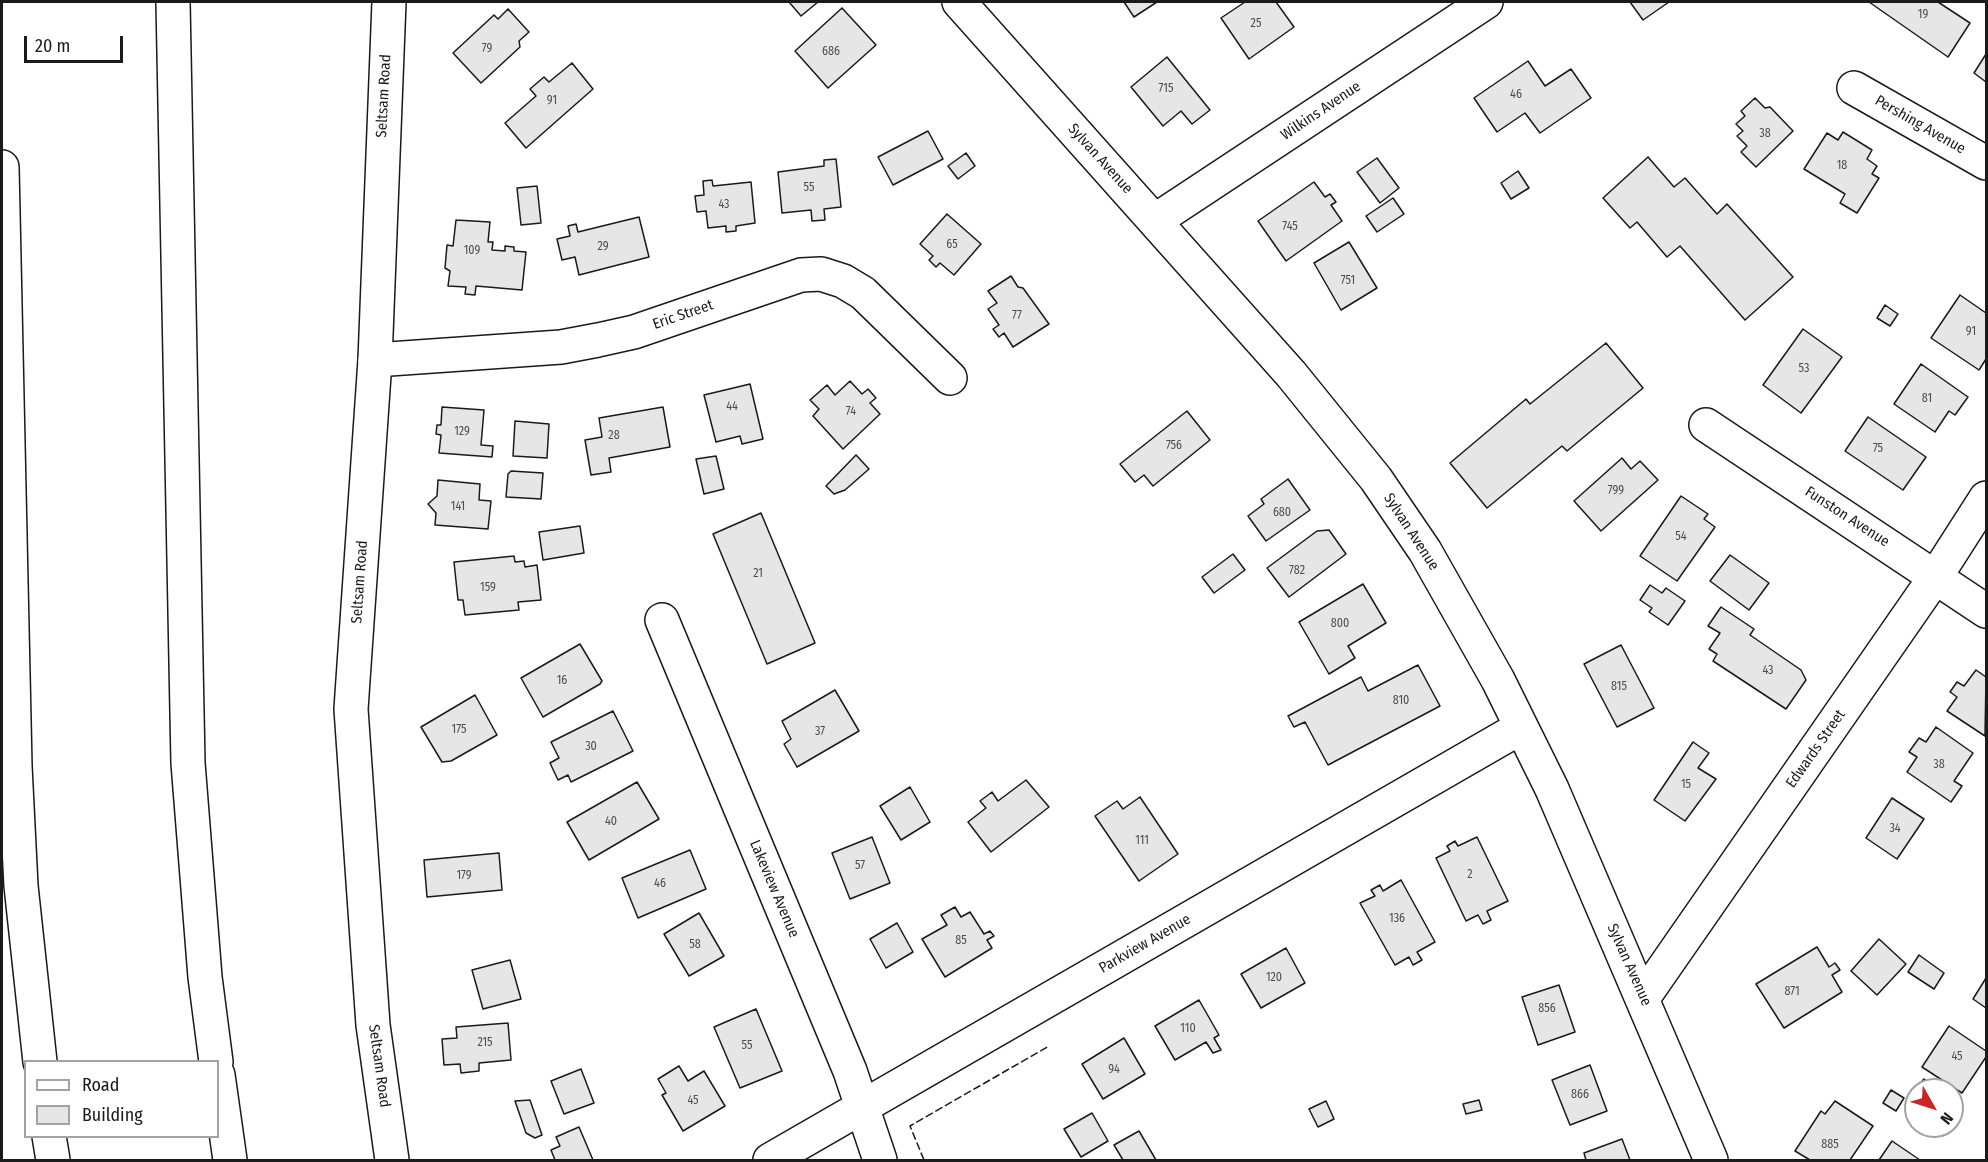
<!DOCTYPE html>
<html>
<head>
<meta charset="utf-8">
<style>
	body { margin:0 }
	#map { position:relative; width:1988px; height:1162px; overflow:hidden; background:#fff; font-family:"Fira Sans Condensed",sans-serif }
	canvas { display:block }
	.frame { position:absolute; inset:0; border:3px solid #1a1a1a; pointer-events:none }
	.legend { position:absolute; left:24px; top:1060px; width:195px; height:78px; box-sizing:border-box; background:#fff; border:2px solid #a3a3a3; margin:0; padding:8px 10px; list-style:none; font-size:18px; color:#1a1a1a }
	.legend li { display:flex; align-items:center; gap:12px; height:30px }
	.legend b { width:30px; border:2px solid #a3a3a3 }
	.north { position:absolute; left:1904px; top:1078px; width:60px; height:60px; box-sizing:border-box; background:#fff; border:2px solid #a3a3a3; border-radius:50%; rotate:129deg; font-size:16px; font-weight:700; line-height:24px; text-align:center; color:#1a1a1a }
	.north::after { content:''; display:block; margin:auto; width:21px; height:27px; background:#c62828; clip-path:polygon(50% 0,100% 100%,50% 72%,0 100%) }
	.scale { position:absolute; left:24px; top:36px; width:99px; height:27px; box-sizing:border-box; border:3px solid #1a1a1a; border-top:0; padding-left:8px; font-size:18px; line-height:21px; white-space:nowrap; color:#1a1a1a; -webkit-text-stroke:4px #fff; paint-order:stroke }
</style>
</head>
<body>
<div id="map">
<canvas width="1988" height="1162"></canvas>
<div class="frame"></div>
<ul class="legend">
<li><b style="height:8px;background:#fff"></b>Road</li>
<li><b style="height:16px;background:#e6e6e6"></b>Building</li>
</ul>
<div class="north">N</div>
<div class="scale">20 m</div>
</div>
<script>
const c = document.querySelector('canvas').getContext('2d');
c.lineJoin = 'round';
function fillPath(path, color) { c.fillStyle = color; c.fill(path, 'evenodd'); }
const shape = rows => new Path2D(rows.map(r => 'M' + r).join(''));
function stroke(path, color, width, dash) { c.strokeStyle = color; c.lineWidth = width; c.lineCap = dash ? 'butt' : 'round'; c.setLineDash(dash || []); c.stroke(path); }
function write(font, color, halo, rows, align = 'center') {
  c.font = font + ' "Fira Sans Condensed",sans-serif'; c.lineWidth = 4.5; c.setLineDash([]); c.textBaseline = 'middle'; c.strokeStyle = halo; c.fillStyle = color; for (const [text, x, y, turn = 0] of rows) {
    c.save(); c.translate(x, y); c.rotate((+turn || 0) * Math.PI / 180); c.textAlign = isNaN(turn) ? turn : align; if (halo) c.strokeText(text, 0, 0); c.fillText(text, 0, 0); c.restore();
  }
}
const building = shape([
	[789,2,818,2,801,16,789,2],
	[1124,2,1157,2,1134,17,1124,2],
	[1245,2,1276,2,1294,27,1249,59,1221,18,1245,2],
	[1630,2,1669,2,1643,20,1630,2],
	[1869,2,1938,2,1970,23,1948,57,1869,2],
	[842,8,876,45,828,88,795,51,842,8],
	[508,9,529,32,519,41,520,47,481,83,453,53,494,15,498,19,508,9],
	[1986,54,1986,82,1974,73,1986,54],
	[1167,57,1210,110,1192,124,1181,111,1163,126,1131,87,1167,57],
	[1528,61,1545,86,1571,69,1591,98,1540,133,1525,113,1497,132,1474,98,1528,61],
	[572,63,593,89,526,148,505,123,536,96,530,89,544,77,549,82,572,63],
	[1755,98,1765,108,1770,107,1793,131,1756,167,1741,152,1747,146,1737,136,1743,131,1736,124,1745,116,1741,111,1755,98],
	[928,131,943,159,893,185,878,157,928,131],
	[1843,132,1872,150,1867,159,1877,166,1872,174,1879,178,1857,213,1840,203,1845,194,1804,169,1827,133,1838,140,1843,132],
	[966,153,975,166,958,179,948,166,966,153],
	[1648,157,1674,187,1685,178,1717,214,1727,204,1793,277,1745,320,1680,246,1667,257,1637,222,1630,228,1603,198,1648,157],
	[1377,158,1399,188,1380,203,1357,172,1377,158],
	[836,159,841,207,824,209,825,220,812,221,811,210,782,213,778,172,824,166,824,160,836,159],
	[1518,171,1529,188,1511,199,1501,183,1518,171],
	[712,180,713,186,751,182,755,223,736,226,736,231,726,232,726,226,708,228,706,211,697,212,695,196,704,195,703,181,712,180],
	[1314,182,1325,197,1330,194,1336,202,1331,205,1342,221,1286,261,1258,221,1314,182],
	[537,186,541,223,521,225,517,188,537,186],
	[1393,198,1404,214,1377,232,1366,216,1393,198],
	[947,214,981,244,954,275,940,263,936,267,929,260,933,256,920,244,947,214],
	[639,217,649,257,579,275,575,257,562,260,557,239,570,236,568,226,576,224,578,232,639,217],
	[456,220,490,222,488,242,493,242,492,250,505,251,505,246,514,247,514,251,526,252,522,290,476,286,475,295,465,294,466,287,448,286,450,271,445,268,447,245,453,246,456,220],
	[1349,242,1377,288,1341,310,1314,263,1349,242],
	[1011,276,1018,287,1023,288,1049,324,1013,347,1004,333,999,337,993,329,999,325,988,309,997,303,988,291,1011,276],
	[1960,295,1986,313,1986,359,1979,370,1931,338,1960,295],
	[1885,305,1898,314,1890,326,1877,318,1885,305],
	[1803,329,1842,357,1801,413,1763,385,1803,329],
	[1606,343,1643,388,1567,451,1562,446,1487,508,1450,463,1526,399,1530,404,1606,343],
	[1921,364,1968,397,1955,415,1949,411,1935,432,1894,404,1921,364],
	[850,381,862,394,868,389,876,398,870,403,880,414,843,449,813,416,819,409,810,400,827,385,835,395,850,381],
	[750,384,763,439,742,444,740,436,716,442,704,395,750,384],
	[442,407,484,410,481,445,493,446,492,457,439,453,441,435,436,434,437,425,441,425,442,407],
	[663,407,670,447,609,458,611,472,591,475,585,440,602,437,599,418,663,407],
	[1187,411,1210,440,1153,486,1144,475,1135,482,1120,464,1187,411],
	[1868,417,1926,457,1903,490,1845,451,1868,417],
	[515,421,549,424,547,458,513,456,515,421],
	[856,455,869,469,845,490,834,494,826,486,856,455],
	[716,456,724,489,704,494,696,459,716,456],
	[1622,458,1631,469,1640,461,1658,480,1601,531,1574,501,1622,458],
	[511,471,543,473,541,499,506,497,508,474,511,471],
	[1288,479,1310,510,1266,541,1248,516,1264,504,1261,499,1288,479],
	[438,480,480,484,479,500,491,501,488,529,435,525,436,513,428,504,437,496,438,480],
	[1681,496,1708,514,1704,519,1715,527,1677,581,1640,556,1681,496],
	[761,513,815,643,767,664,713,534,761,513],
	[580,526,584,553,543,560,539,532,580,526],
	[1329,530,1346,554,1289,597,1267,568,1317,531,1329,530],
	[1233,554,1245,570,1214,593,1202,577,1233,554],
	[1730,555,1769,583,1749,610,1710,581,1730,555],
	[514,556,515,562,524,561,525,567,537,565,541,600,518,602,519,610,465,615,463,600,458,600,454,562,514,556],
	[1363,584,1386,623,1348,646,1355,658,1329,674,1299,622,1363,584],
	[1650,585,1662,593,1666,588,1685,601,1668,625,1649,612,1652,608,1640,600,1650,585],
	[1721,607,1754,629,1750,635,1801,670,1806,680,1786,709,1713,661,1717,654,1709,649,1720,633,1708,626,1721,607],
	[580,644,602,681,600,684,543,717,521,678,580,644],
	[1621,645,1654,708,1617,727,1584,664,1621,645],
	[1418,665,1440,706,1328,765,1305,722,1294,727,1288,716,1361,677,1368,691,1418,665],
	[1976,670,1986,677,1985,736,1947,711,1957,697,1950,692,1957,682,1964,686,1976,670],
	[835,690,859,731,797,767,784,744,791,739,782,721,835,690],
	[475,695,497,735,451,761,442,762,421,727,475,695],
	[613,711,633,751,571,782,568,775,558,780,550,763,559,758,551,742,613,711],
	[1936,727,1973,753,1954,781,1962,786,1951,802,1907,772,1917,757,1909,752,1919,738,1926,742,1936,727],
	[1693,742,1709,753,1698,768,1716,779,1685,821,1654,800,1693,742],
	[1026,780,1049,807,991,852,968,822,986,808,980,801,992,792,998,801,1026,780],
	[637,782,659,819,589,860,567,822,637,782],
	[910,787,930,822,901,840,880,806,910,787],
	[1140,797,1178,854,1139,881,1095,816,1117,801,1123,809,1140,797],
	[1892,798,1924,819,1897,859,1866,838,1892,798],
	[872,837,890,883,850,899,832,853,872,837],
	[1477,837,1508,901,1487,911,1491,920,1483,924,1478,915,1466,921,1436,858,1450,851,1447,846,1455,841,1458,846,1477,837],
	[690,850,706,889,638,918,622,878,690,850],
	[499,853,502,890,427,897,424,860,499,853],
	[1401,880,1435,942,1417,952,1422,960,1413,965,1409,957,1395,965,1360,903,1375,896,1371,890,1380,885,1383,891,1401,880],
	[955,907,961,917,970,912,984,934,990,931,994,936,987,940,992,948,945,977,922,939,947,925,941,915,955,907],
	[699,913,724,956,689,976,664,934,699,913],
	[897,923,913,952,886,968,870,939,897,923],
	[1879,939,1906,964,1877,995,1851,971,1879,939],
	[1817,947,1829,967,1835,963,1840,970,1832,975,1842,992,1784,1028,1756,984,1817,947],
	[1286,948,1305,983,1261,1008,1241,974,1286,948],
	[1919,955,1944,973,1934,989,1908,972,1919,955],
	[510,960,521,999,483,1009,472,970,510,960],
	[1986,978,1986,1008,1973,999,1986,978],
	[1559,985,1575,1032,1538,1045,1522,997,1559,985],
	[1199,1000,1219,1035,1214,1038,1221,1050,1213,1053,1206,1042,1175,1060,1155,1026,1199,1000],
	[756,1009,782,1071,740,1088,714,1027,756,1009],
	[508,1023,511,1060,479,1063,479,1071,461,1073,460,1064,444,1065,442,1039,457,1038,456,1027,508,1023],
	[1949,1026,1986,1051,1986,1057,1962,1093,1922,1067,1949,1026],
	[1124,1038,1145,1074,1103,1099,1082,1064,1124,1038],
	[1590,1065,1607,1111,1570,1125,1552,1080,1590,1065],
	[679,1066,688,1081,704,1071,725,1106,683,1131,662,1095,666,1093,658,1079,679,1066],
	[581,1069,594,1103,564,1114,551,1081,581,1069],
	[1924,1079,1935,1088,1934,1090,1916,1088,1924,1079],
	[1891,1090,1904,1098,1896,1111,1883,1103,1891,1090],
	[530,1100,542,1135,535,1138,526,1133,515,1101,530,1100],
	[1479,1100,1482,1110,1466,1114,1463,1104,1479,1100],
	[1326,1101,1334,1119,1318,1127,1309,1109,1326,1101],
	[1835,1101,1873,1126,1850,1160,1810,1160,1795,1151,1821,1111,1825,1114,1835,1101],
	[1092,1113,1108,1141,1081,1157,1064,1129,1092,1113],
	[579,1127,593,1160,555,1160,551,1150,560,1146,556,1137,579,1127],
	[1139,1131,1156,1160,1123,1160,1114,1145,1139,1131],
	[1622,1139,1630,1160,1586,1160,1584,1153,1622,1139],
	[1892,1141,1920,1160,1879,1160,1892,1141]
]);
const minor = shape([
	[959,2,1291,374,1376,479,1425,551,1498,680,1552,789,1711,1160],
	[1854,88,1986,163],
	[1156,220,1486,2],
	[375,360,561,347,598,340,634,332,801,275,821,274,843,281,863,293,950,378],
	[1706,425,1986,611],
	[662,620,850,1071,880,1160],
	[1643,998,1936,576,1986,498],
	[770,1160,1520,728]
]);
const major = shape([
	[389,2,375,360,351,709,373,1025,392,1160]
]);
const highway = shape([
	[173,2,188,763,205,977,216,1062],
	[2,167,15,766,21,886,40,1062],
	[218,1075,230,1160],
	[49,1136,53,1160]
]);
const fence = shape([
	[924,1160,910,1126,1049,1046]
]);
const numberNames = [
	["19",1923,15],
	["25",1256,24],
	["79",487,49],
	["686",831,52],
	["715",1166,89],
	["46",1516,95],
	["91",552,101],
	["38",1765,134],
	["18",1842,166],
	["55",809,188],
	["43",724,205],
	["745",1290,227],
	["65",952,245],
	["29",603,247],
	["109",472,251],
	["751",1348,281],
	["77",1017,316],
	["91",1971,332],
	["53",1804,369],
	["81",1927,399],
	["44",732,407],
	["74",851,412],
	["129",462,432],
	["28",614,436],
	["756",1174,446],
	["75",1878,449],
	["799",1616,491],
	["141",458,507],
	["680",1282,513],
	["54",1681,537],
	["782",1297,571],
	["21",758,574],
	["159",488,588],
	["800",1340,624],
	["43",1768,671],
	["16",562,681],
	["815",1619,687],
	["810",1401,701],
	["175",459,730],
	["37",820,732],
	["30",591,747],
	["38",1939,765],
	["15",1686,785],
	["40",611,822],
	["34",1895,829],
	["111",1142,841],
	["57",860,866],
	["2",1470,875],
	["179",464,876],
	["46",660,884],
	["136",1397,919],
	["85",961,941],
	["58",695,945],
	["120",1274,978],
	["871",1792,992],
	["856",1547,1009],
	["110",1188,1029],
	["215",485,1043],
	["55",747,1046],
	["45",1957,1057],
	["94",1114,1070],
	["866",1580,1095],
	["45",693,1101],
	["885",1830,1145]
];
const streetNames = [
	["Seltsam Road",384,96,-87],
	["Wilkins Avenue",1321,111,-34],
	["Pershing Avenue",1920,125,30],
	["Sylvan Avenue",1100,159,48],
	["Eric Street",683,315,-19],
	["Funston Avenue",1847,517,33],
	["Sylvan Avenue",1411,532,57],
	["Seltsam Road",360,582,-86],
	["Edwards Street",1816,749,-55],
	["Lakeview Avenue",774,889,67],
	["Parkview Avenue",1145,944,-30],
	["Sylvan Avenue",1629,965,66],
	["Seltsam Road",379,1066,82]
];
fillPath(building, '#e6e6e6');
stroke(building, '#1a1a1a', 1.5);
stroke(minor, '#1a1a1a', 36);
stroke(major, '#1a1a1a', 36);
stroke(highway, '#1a1a1a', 36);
stroke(minor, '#fff', 33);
stroke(major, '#fff', 33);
stroke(highway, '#fff', 33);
stroke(fence, '#1a1a1a', 1.5, [8, 3]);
write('12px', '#4d4d4d', null, numberNames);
write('15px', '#1a1a1a', '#fff', streetNames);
</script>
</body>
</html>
